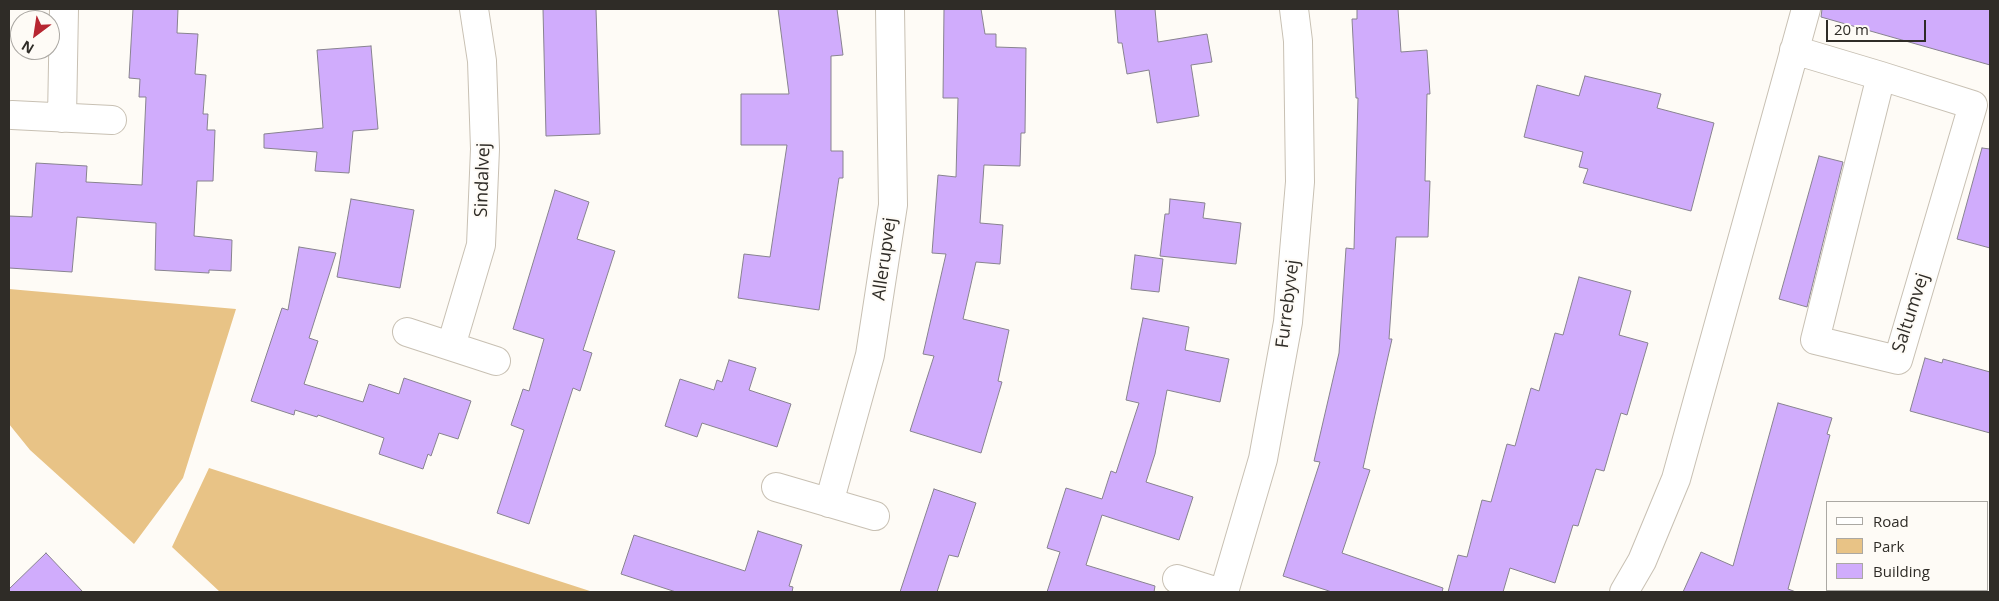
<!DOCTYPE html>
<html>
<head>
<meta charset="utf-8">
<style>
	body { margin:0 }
	#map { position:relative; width:1999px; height:601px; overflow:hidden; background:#fefbf6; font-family:"Open Sans",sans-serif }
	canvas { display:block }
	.frame { position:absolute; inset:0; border:10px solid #2f2c27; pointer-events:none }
	.legend { position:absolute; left:1826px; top:501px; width:162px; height:90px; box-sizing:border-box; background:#fefbf6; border:1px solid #aba8a3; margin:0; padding:6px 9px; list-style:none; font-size:15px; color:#2f2c27 }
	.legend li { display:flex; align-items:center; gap:10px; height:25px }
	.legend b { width:25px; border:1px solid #aba8a3 }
	.north { position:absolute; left:10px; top:10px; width:50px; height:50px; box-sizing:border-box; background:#fefbf6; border:1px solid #aba8a3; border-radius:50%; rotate:211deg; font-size:14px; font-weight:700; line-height:20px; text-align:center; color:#2f2c27 }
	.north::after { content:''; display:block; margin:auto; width:18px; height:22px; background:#b72631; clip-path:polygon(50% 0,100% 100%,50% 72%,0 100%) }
	.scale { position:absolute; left:1826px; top:20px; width:100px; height:22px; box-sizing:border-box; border:2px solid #2f2c27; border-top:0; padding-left:6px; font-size:15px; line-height:18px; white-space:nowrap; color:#2f2c27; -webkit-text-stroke:4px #fefbf6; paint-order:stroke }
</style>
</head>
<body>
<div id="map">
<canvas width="1999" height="601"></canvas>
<div class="frame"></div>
<ul class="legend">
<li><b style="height:6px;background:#fff"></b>Road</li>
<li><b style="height:14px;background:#e8c386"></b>Park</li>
<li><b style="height:14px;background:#d0acfc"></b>Building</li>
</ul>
<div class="north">N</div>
<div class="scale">20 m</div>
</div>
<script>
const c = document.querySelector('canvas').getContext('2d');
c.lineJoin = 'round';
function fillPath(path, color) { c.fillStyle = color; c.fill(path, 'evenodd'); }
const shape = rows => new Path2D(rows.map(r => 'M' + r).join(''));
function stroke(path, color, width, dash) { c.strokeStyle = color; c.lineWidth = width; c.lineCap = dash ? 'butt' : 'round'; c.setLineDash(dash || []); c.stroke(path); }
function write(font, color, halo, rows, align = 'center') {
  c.font = font + ' "Open Sans",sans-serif'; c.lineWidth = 4; c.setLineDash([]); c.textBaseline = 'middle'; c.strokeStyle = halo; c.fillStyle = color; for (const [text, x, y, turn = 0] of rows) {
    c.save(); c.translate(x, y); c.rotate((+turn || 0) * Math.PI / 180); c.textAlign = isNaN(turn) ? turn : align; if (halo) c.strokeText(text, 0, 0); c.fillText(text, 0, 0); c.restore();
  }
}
const green = shape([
	[9,289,236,309,183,478,134,544,30,450,9,424],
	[209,468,299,497,593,592,220,592,172,547]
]);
const building = shape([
	[133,9,178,9,177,33,198,34,195,74,206,75,203,114,208,114,207,130,215,130,213,181,197,181,194,236,232,240,231,271,209,270,209,273,155,270,156,223,77,217,72,272,9,268,9,216,32,217,36,163,87,166,86,182,142,185,146,97,139,97,140,79,129,78,133,9],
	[543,9,596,9,600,134,546,136,543,9],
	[778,9,837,9,843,55,831,56,831,151,843,151,843,178,839,178,819,310,738,298,744,254,770,257,787,145,741,145,741,94,789,94,778,9],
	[944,9,981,9,985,34,996,34,996,47,1026,48,1025,133,1021,133,1020,166,984,165,980,223,1003,225,1000,264,976,262,963,319,1009,330,998,381,1002,382,981,453,910,431,934,356,923,354,946,254,932,253,938,175,956,177,958,98,943,98,944,9],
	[1115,9,1155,9,1158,42,1207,34,1212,62,1191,65,1199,116,1157,123,1149,70,1127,74,1122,43,1118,43,1115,9],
	[1357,9,1398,9,1401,52,1427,50,1430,94,1427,94,1425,181,1430,181,1428,237,1396,237,1389,339,1392,339,1363,468,1370,470,1342,553,1443,588,1442,592,1332,592,1283,576,1320,462,1314,461,1339,353,1346,248,1354,249,1358,98,1356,98,1352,19,1357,19,1357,9],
	[1822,9,1990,9,1990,65,1821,17,1822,9],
	[371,46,378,129,353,131,349,173,315,171,317,152,264,148,264,134,323,128,317,50,371,46],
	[1585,76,1661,94,1657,108,1714,123,1691,211,1583,183,1588,169,1579,167,1583,152,1524,137,1537,85,1579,96,1585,76],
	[1982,148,1990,149,1990,248,1957,239,1982,148],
	[1819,156,1843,162,1807,307,1779,299,1819,156],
	[555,190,589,202,577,239,615,251,583,350,592,353,580,391,573,388,529,524,497,513,524,430,511,425,523,389,529,391,544,339,513,329,555,190],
	[351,199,414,210,400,288,337,277,351,199],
	[1170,199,1205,203,1203,218,1241,223,1236,264,1160,256,1165,214,1169,214,1170,199],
	[299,247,336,253,309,338,318,341,304,384,363,402,369,384,399,394,404,378,471,401,458,439,439,433,431,456,428,454,423,469,379,454,384,438,318,415,317,417,295,410,294,415,251,401,282,308,288,310,299,247],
	[1135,255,1163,259,1159,292,1131,289,1135,255],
	[1579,277,1631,291,1619,335,1648,343,1627,415,1621,413,1604,471,1596,469,1578,526,1573,525,1555,583,1510,568,1503,592,1448,592,1458,555,1467,557,1482,500,1491,502,1507,444,1515,446,1531,388,1539,391,1555,333,1563,335,1579,277],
	[1143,318,1189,327,1185,350,1229,359,1220,402,1167,390,1155,454,1146,482,1193,497,1179,540,1102,515,1086,565,1155,586,1154,592,1047,592,1060,552,1047,548,1066,488,1102,499,1111,471,1116,473,1139,403,1126,400,1143,318],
	[1925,358,1942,363,1943,359,1990,372,1990,433,1910,411,1925,358],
	[729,360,756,368,749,390,791,404,777,447,702,423,697,437,665,426,680,379,714,390,717,380,722,382,729,360],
	[1778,403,1832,418,1827,434,1830,435,1788,589,1796,592,1683,592,1701,552,1733,566,1778,403],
	[934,489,976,503,958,557,949,555,937,592,900,592,934,489],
	[758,531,802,545,789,586,793,587,792,592,676,592,621,574,634,535,745,571,758,531],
	[46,553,83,592,9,592,9,589,46,553]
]);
const minor = shape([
	[1794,50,1881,76,1973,105,1898,360,1815,340,1881,76],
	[12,115,112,120],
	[62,118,64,9],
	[407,332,496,361],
	[451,346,481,245,485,149,482,61,474,9],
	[776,487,875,516],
	[829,503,870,355,893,205,890,9],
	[1177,579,1218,592],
	[1224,592,1263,459,1288,322,1300,182,1298,41,1294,9],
	[1624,592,1642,561,1676,479,1806,9]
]);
const streetNames = [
	["Sindalvej",483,180,-88],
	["Allerupvej",885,259,-82],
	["Furrebyvej",1288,304,-83],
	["Saltumvej",1911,313,-72]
];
fillPath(green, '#e8c386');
fillPath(building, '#d0acfc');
stroke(building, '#88838f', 1);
stroke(minor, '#c8c0b3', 30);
stroke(minor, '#fff', 28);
write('18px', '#2f2c27', '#fefbf6', streetNames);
</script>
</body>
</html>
